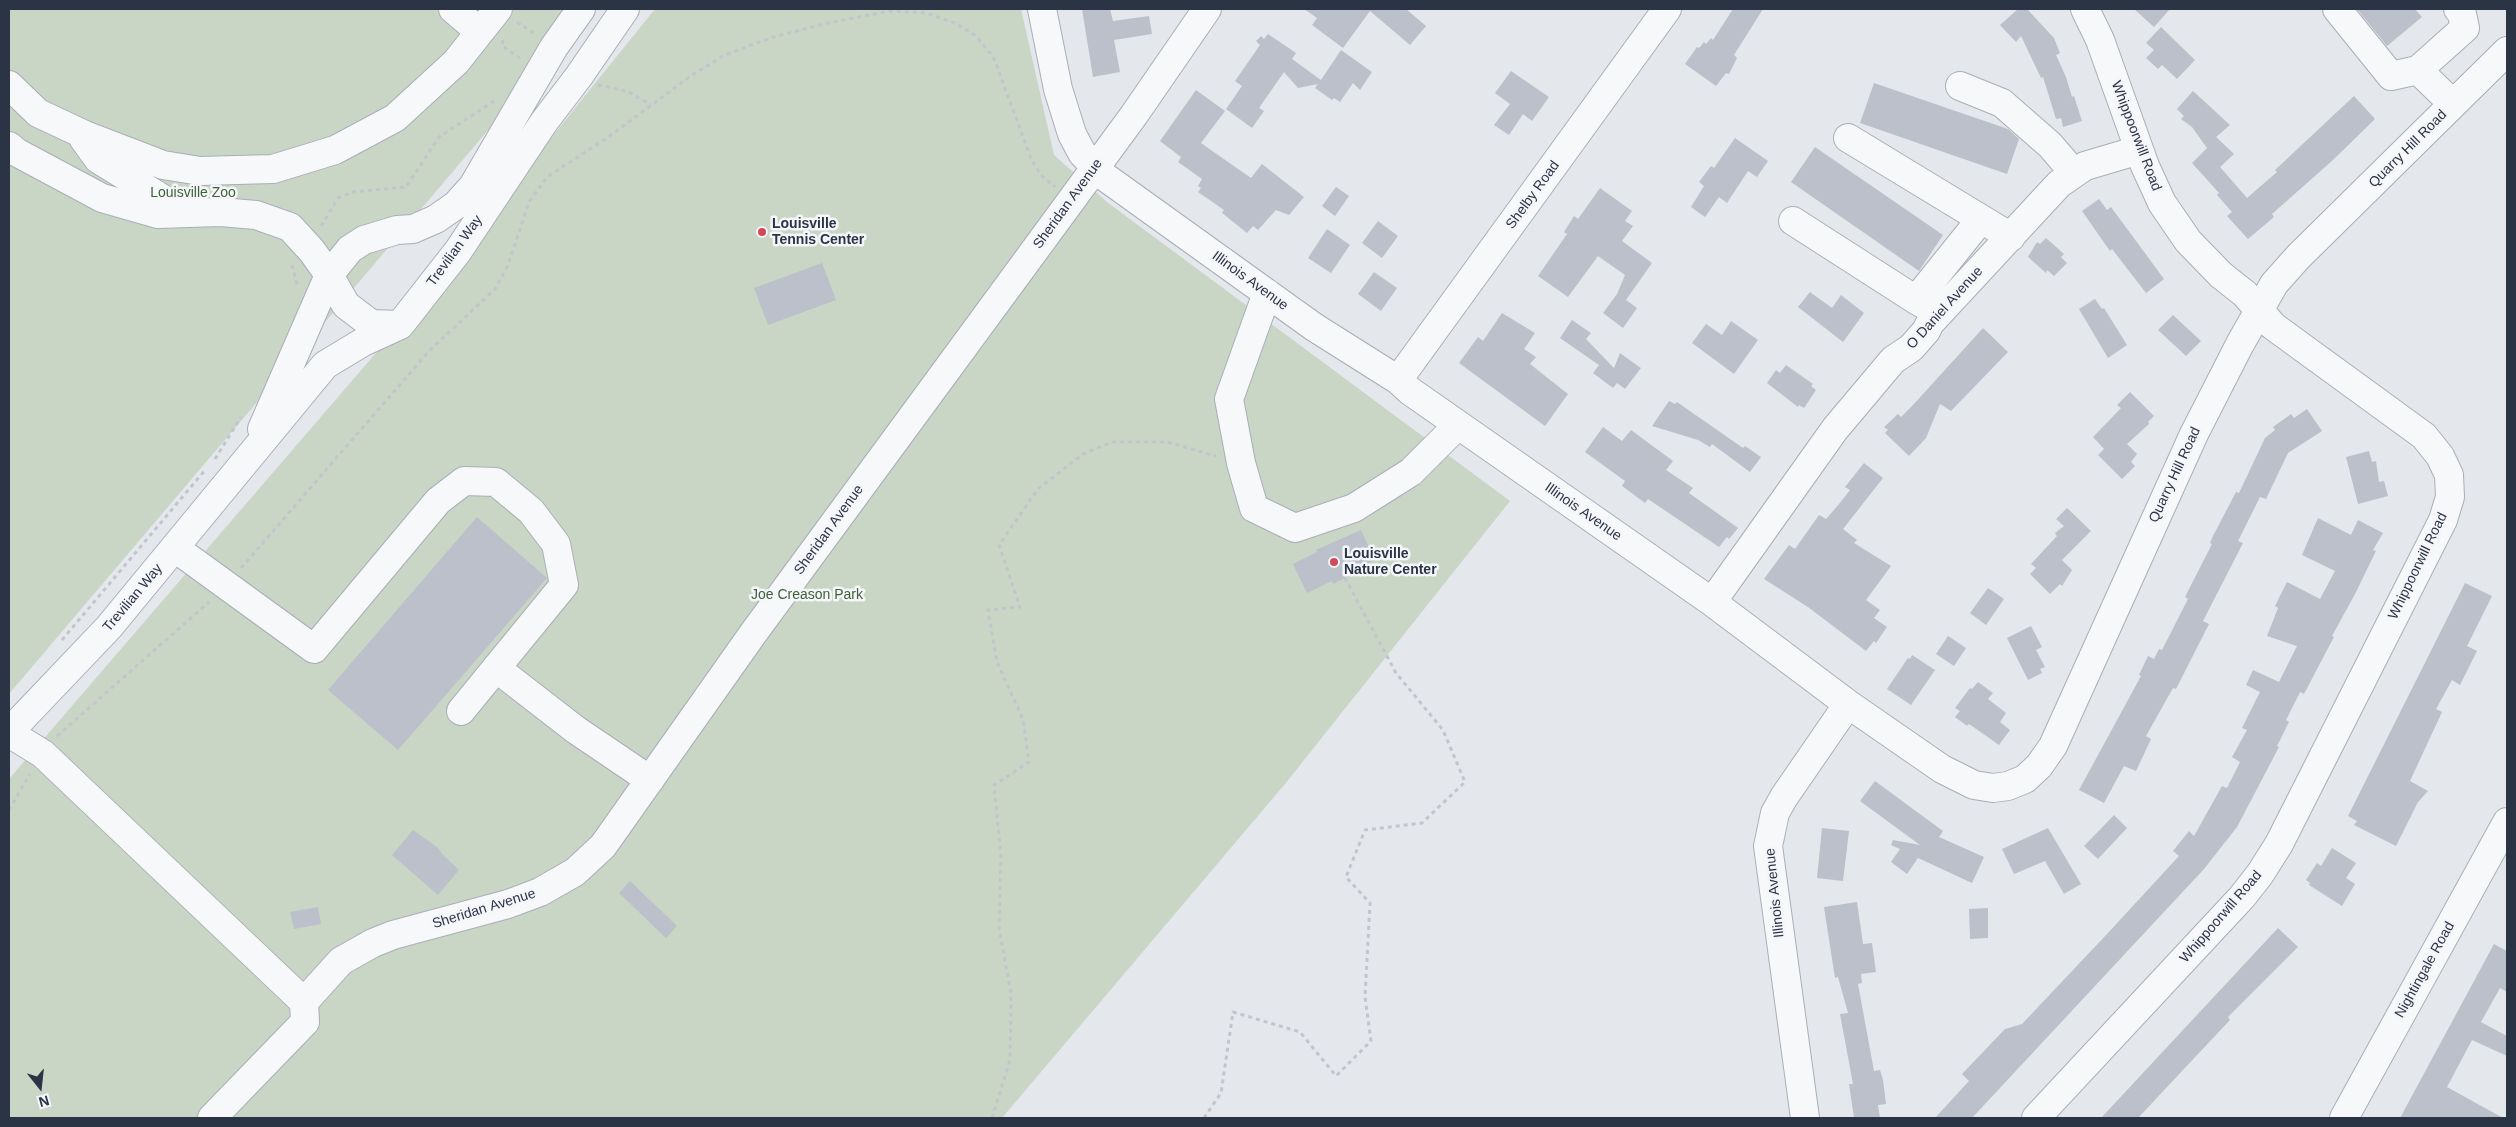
<!DOCTYPE html>
<html>
<head>
<meta charset="utf-8">
<style>
	body { margin:0 }
	#map { position:relative; width:2516px; height:1127px; overflow:hidden; background:#e4e7ec; font-family:Arial,sans-serif }
	canvas { display:block }
	.frame { position:absolute; inset:0; border:10px solid #2b3445; pointer-events:none }
	.north { position:absolute; left:15px; top:1062px; width:50px; height:50px; -webkit-text-stroke:4px #f4f6f9; paint-order:stroke; rotate:164deg; font-size:14px; font-weight:700; line-height:20px; text-align:center; color:#2b3445 }
	.north::after { content:''; display:block; margin:auto; width:18px; height:22px; background:#2b3445; clip-path:polygon(50% 0,100% 100%,50% 72%,0 100%) }
</style>
</head>
<body>
<div id="map">
<canvas width="2516" height="1127"></canvas>
<div class="frame"></div>
<div class="north">N</div>
</div>
<script>
const c = document.querySelector('canvas').getContext('2d');
c.lineJoin = 'round';
function fillPath(path, color) { c.fillStyle = color; c.fill(path, 'evenodd'); }
const shape = rows => new Path2D(rows.map(r => 'M' + r).join(''));
function stroke(path, color, width, dash) { c.strokeStyle = color; c.lineWidth = width; c.lineCap = dash ? 'butt' : 'round'; c.setLineDash(dash || []); c.stroke(path); }
function write(font, color, halo, rows, align = 'center') {
  c.font = font + ' Arial,sans-serif'; c.lineWidth = 5; c.setLineDash([]); c.textBaseline = 'middle'; c.strokeStyle = halo; c.fillStyle = color; for (const [text, x, y, turn = 0] of rows) {
    c.save(); c.translate(x, y); c.rotate((+turn || 0) * Math.PI / 180); c.textAlign = isNaN(turn) ? turn : align; if (halo) c.strokeText(text, 0, 0); c.fillText(text, 0, 0); c.restore();
  }
}
const green = shape([
	[9,9,591,9,9,694],
	[655,9,1021,9,1054,155,1107,202,1510,501,1285,784,1002,1118,9,1118,9,779,400,325]
]);
const building = shape([
	[1082,9,1110,9,1113,21,1149,16,1152,34,1114,40,1120,72,1093,77],
	[1304,9,1406,9,1426,26,1410,45,1370,11,1343,48,1312,25,1317,18],
	[1733,9,1763,9,1734,55,1737,58,1729,74,1726,73,1716,86,1685,64,1697,47,1699,48,1704,42,1706,44,1711,38,1713,40],
	[2018,9,2027,9,2054,38,2060,53,2056,55,2066,77,2072,97,2074,96,2082,121,2063,127,2061,118,2056,119,2043,77,2041,78,2021,36,2016,42,2000,25],
	[2134,9,2170,9,2154,27],
	[2357,9,2415,9,2422,17,2387,46],
	[2161,27,2195,60,2177,79,2162,65,2158,69,2146,58,2154,50,2146,43],
	[1268,34,1296,53,1292,59,1321,80,1341,50,1372,72,1360,90,1353,83,1340,102,1334,98,1332,100,1315,88,1318,84,1298,88,1284,72,1259,108,1264,111,1252,128,1226,109,1242,86,1235,81,1260,45,1256,41,1261,36,1264,39],
	[1511,71,1549,97,1532,121,1523,114,1509,135,1494,125,1510,104,1495,93],
	[1874,83,2008,129,2019,139,2007,174,1860,123],
	[1196,90,1225,111,1201,143,1251,178,1262,164,1304,197,1289,215,1276,210,1258,230,1253,226,1247,233,1222,213,1224,210,1198,192,1201,188,1198,186,1202,179,1178,162,1181,157,1160,141],
	[2193,91,2230,125,2216,137,2234,154,2220,167,2247,198,2277,172,2275,170,2354,96,2375,119,2333,160,2272,214,2274,217,2248,239,2227,216,2232,212,2217,195,2219,193,2192,163,2207,148,2192,127,2181,119,2184,116,2177,109],
	[1735,138,1768,161,1757,177,1748,171,1727,203,1719,197,1705,217,1691,207,1704,186,1699,182,1711,166,1714,168],
	[1815,147,1943,235,1919,271,1791,182],
	[1336,187,1349,196,1335,216,1322,206],
	[1600,188,1632,211,1625,221,1633,226,1622,241,1652,263,1626,300,1637,308,1623,328,1603,313,1617,294,1625,275,1598,256,1568,297,1538,276,1567,234,1564,232,1574,216,1578,219],
	[2099,199,2107,210,2111,207,2164,279,2146,293,2112,249,2110,251,2082,211],
	[1378,221,1398,236,1382,258,1362,243],
	[1327,229,1350,245,1331,273,1308,258],
	[2046,238,2064,254,2061,257,2067,263,2054,276,2047,270,2046,273,2028,257,2037,242,2040,244],
	[822,263,836,300,768,325,754,288],
	[1374,272,1397,288,1381,311,1358,294],
	[1810,292,1832,308,1841,295,1864,313,1843,342,1798,307],
	[2095,299,2102,309,2104,308,2127,345,2108,358,2079,309],
	[1502,313,1535,333,1524,349,1536,357,1530,364,1568,394,1545,426,1459,363,1478,337,1483,341],
	[2173,315,2201,341,2186,356,2158,330],
	[1572,320,1591,333,1586,339,1614,368,1620,353,1641,368,1625,389,1617,383,1613,388,1593,373,1599,365,1560,338],
	[1731,321,1758,340,1734,374,1692,343,1706,324,1722,335],
	[1983,328,2008,352,1951,411,1940,404,1926,438,1909,456,1885,433,1888,430,1884,427,1898,414,1901,417,1913,405],
	[1786,365,1813,384,1811,386,1816,390,1804,408,1799,405,1798,407,1767,383,1776,370,1780,373],
	[2130,392,2154,416,2148,422,2149,424,2127,444,2137,454,2131,462,2135,466,2122,479,2098,455,2104,449,2093,437,2121,408,2117,405],
	[1669,401,1675,404,1677,402,1743,448,1745,446,1761,457,1750,472,1712,444,1710,447,1698,440,1652,426],
	[2307,409,2322,431,2288,453,2266,499,2260,497,2238,541,2243,543,2203,621,2209,624,2176,689,2173,688,2146,736,2151,739,2136,771,2124,766,2104,803,2079,790,2141,676,2139,675,2148,656,2154,659,2159,649,2162,650,2188,599,2185,597,2212,544,2210,543,2213,536,2236,492,2239,493,2265,438,2275,430,2273,427,2291,414,2294,418],
	[1603,427,1622,441,1631,430,1673,461,1666,470,1693,488,1689,493,1738,528,1729,539,1727,537,1719,547,1648,499,1645,503,1622,486,1625,481,1585,452],
	[2369,451,2372,462,2376,461,2379,482,2384,481,2388,496,2358,504,2346,457],
	[1864,463,1883,478,1843,529,1857,540,1854,543,1891,566,1866,600,1880,610,1874,618,1887,627,1876,643,1874,641,1866,651,1808,607,1764,579,1789,545,1795,549,1819,515,1826,519,1839,504,1850,490,1845,487],
	[2067,508,2091,531,2062,560,2072,570,2062,586,2060,584,2050,594,2030,574,2036,568,2031,564,2057,536,2055,533,2064,526,2056,519],
	[477,517,547,578,398,750,328,690],
	[2318,518,2351,535,2358,520,2383,533,2373,550,2376,551,2355,594,2332,636,2334,637,2326,652,2304,694,2300,692,2286,720,2289,722,2277,746,2279,747,2237,827,2204,869,1972,1118,1935,1118,1969,1081,1962,1074,2005,1029,2022,1024,2107,934,2179,856,2173,851,2189,831,2194,836,2222,786,2227,788,2240,762,2232,757,2247,730,2242,728,2260,692,2246,685,2253,670,2279,682,2297,646,2267,636,2278,608,2275,606,2287,582,2320,599,2335,571,2302,555],
	[1361,530,1375,560,1351,571,1352,574,1341,580,1333,584,1332,581,1307,593,1293,564,1317,552,1316,550],
	[2465,583,2492,596,2467,646,2477,651,2460,685,2452,680,2436,709,2442,712,2410,781,2428,791,2418,802,2396,846,2354,825,2357,821,2348,816],
	[1988,588,2004,599,1986,625,1970,613],
	[2031,626,2042,647,2036,650,2045,667,2040,669,2042,673,2028,680,2007,638],
	[1948,636,1966,648,1954,666,1936,654],
	[1912,655,1935,670,1911,705,1887,689,1908,658,1910,659],
	[1978,682,1993,693,1988,699,2006,713,2000,722,2010,730,1999,745,1969,724,1967,726,1955,717,1960,711,1955,708,1970,688,1972,689],
	[1875,781,1943,831,1939,837,1984,857,1972,883,1918,858,1907,874,1891,862,1900,849,1891,845,1893,840,1920,845,1860,801],
	[2114,815,2127,828,2098,859,2084,846],
	[1822,828,1849,831,1843,881,1817,878],
	[2048,828,2081,884,2064,894,2045,861,2014,874,2002,849],
	[413,830,438,848,443,855,459,870,438,895,392,855],
	[2332,848,2356,863,2346,878,2355,884,2342,906,2309,885,2310,883,2306,880,2317,863,2321,866],
	[630,881,677,926,666,938,619,893],
	[1857,902,1863,944,1872,943,1876,972,1861,974,1862,983,1858,984,1874,1071,1880,1070,1883,1080,1886,1104,1878,1105,1880,1118,1854,1118,1849,1084,1853,1084,1840,1014,1848,1013,1838,977,1835,978,1824,907],
	[318,907,321,924,294,929,290,912],
	[1988,908,1988,938,1970,939,1969,909],
	[2278,928,2298,947,2228,1017,2230,1020,2198,1054,2138,1118,2101,1118],
	[2494,944,2507,951,2507,992,2500,988,2481,1022,2507,1036,2507,1056,2472,1040,2447,1087,2503,1118,2400,1118]
]);
const path = shape([
	[517,22,537,35],
	[503,40,502,46,521,59],
	[598,85,627,91,651,105],
	[321,226,338,198,353,192,406,187,439,137,494,101],
	[292,265,298,288],
	[215,459,241,417],
	[241,568,430,350,495,289,508,265,529,202,547,177,607,138,692,75,725,55,773,37,832,22,890,11,926,13,955,23,975,35,993,56,1032,161,1042,176,1055,187],
	[62,640,206,469],
	[57,736,209,602],
	[9,810,30,774],
	[992,1118,1010,1060,1011,993,999,928,1001,857,994,785,1029,762,1023,719,997,662,988,610,1020,607,999,545,1038,489,1083,454,1112,442,1167,442,1216,456],
	[1204,1118,1221,1093,1233,1012,1300,1032,1336,1076,1371,1041,1365,997,1370,903,1346,877,1365,830,1422,823,1465,782,1443,730,1396,673,1345,578]
]);
const minor = shape([
	[453,9,479,31],
	[1042,9,1058,89,1072,134,1082,153,1105,177,1314,327,1398,380,1410,391,1712,602,1848,704,1942,769,1974,785,1993,788,2008,786,2025,779,2039,766,2053,746,2194,434,2240,344,2274,284,2298,257,2507,51],
	[2337,9,2391,76,2418,70,2453,104],
	[2418,70,2465,28,2462,14,2458,9],
	[9,85,38,113,85,135,163,165,200,171,273,169,335,150,395,118,456,62,498,9],
	[1960,86,2002,103,2050,145,2074,173],
	[83,138,98,159,163,199,184,207],
	[1848,138,2011,237],
	[9,146,16,152,102,198,158,214,220,212,256,215,290,227,312,251,329,275,346,305,371,324,400,325],
	[1793,221,1916,300],
	[1267,293,1229,399,1241,463,1254,508,1295,528,1354,508,1411,472,1458,425],
	[1932,309,1916,300,1981,219],
	[1398,380,1667,9],
	[262,429,329,275,350,249,364,240,397,230,413,229,436,219,456,205,473,186,554,47,581,9],
	[175,548,314,649,438,501,464,481,496,482,531,511,556,544,564,585,461,711],
	[1712,602,1835,429,1893,360,1911,348,1926,331,1930,323,2059,184,2085,166,2139,150],
	[496,668,576,730,650,780],
	[9,732,109,627,325,365,363,342,400,325,458,251,544,122,579,76,625,9],
	[9,733,43,754,304,1002,305,1022,212,1118],
	[304,1002,341,961,373,943,393,935,508,904,540,892,575,872,603,846,752,635,1134,115,1207,9],
	[1805,1118,1768,846,1775,813,1784,797,1848,704],
	[2036,1118,2242,897,2260,874,2279,844,2443,520,2450,497,2449,475,2440,456,2424,436,2273,326,2245,294,2221,275,2188,241,2162,203,2145,166,2100,40,2085,9],
	[2344,1118,2507,822]
]);
const markers = [
	[762,232,5,"#d1495b"],
	[1334,562,5,"#d1495b"]
];
const streetNames = [
	["Whippoorwill Road",2136,136,69],
	["Quarry Hill Road",2408,149,-45],
	["Shelby Road",1533,195,-54],
	["Sheridan Avenue",1068,204,-54],
	["Trevilian Way",455,251,-54],
	["Illinois Avenue",1250,281,36],
	["O Daniel Avenue",1945,308,-48],
	["Quarry Hill Road",2175,475,-65],
	["Illinois Avenue",1583,512,35],
	["Sheridan Avenue",829,530,-54],
	["Whippoorwill Road",2418,566,-64],
	["Trevilian Way",133,598,-50],
	["Illinois Avenue",1775,893,-96],
	["Sheridan Avenue",484,909,-17],
	["Whippoorwill Road",2221,917,-49],
	["Nightingale Road",2425,970,-61]
];
const parkNames = [
	["Louisville Zoo",193,193],
	["Joe Creason Park",807,595]
];
const poiNames = [
	["Louisville",772,224],
	["Tennis Center",772,240],
	["Louisville",1344,554],
	["Nature Center",1344,570]
];
fillPath(green, '#c9d6c5');
fillPath(building, '#bbc0ca');
stroke(minor, '#a9aeb7', 30);
stroke(path, '#c2c5cb', 3, [4, 4]);
stroke(minor, '#f7f8fa', 28);
for (const [x, y, r, color] of markers) { const dot = new Path2D(); dot.arc(x, y, r, 0, 2 * Math.PI); c.fillStyle = color; c.fill(dot); stroke(dot, '#f4f6f9', 2); }
write('14px', '#2b3445', '#f4f6f9', streetNames);
write('14px', '#3f6138', '#f4f6f9', parkNames);
write('bold 14px', '#2b3445', '#f4f6f9', poiNames, 'left');
</script>
</body>
</html>
